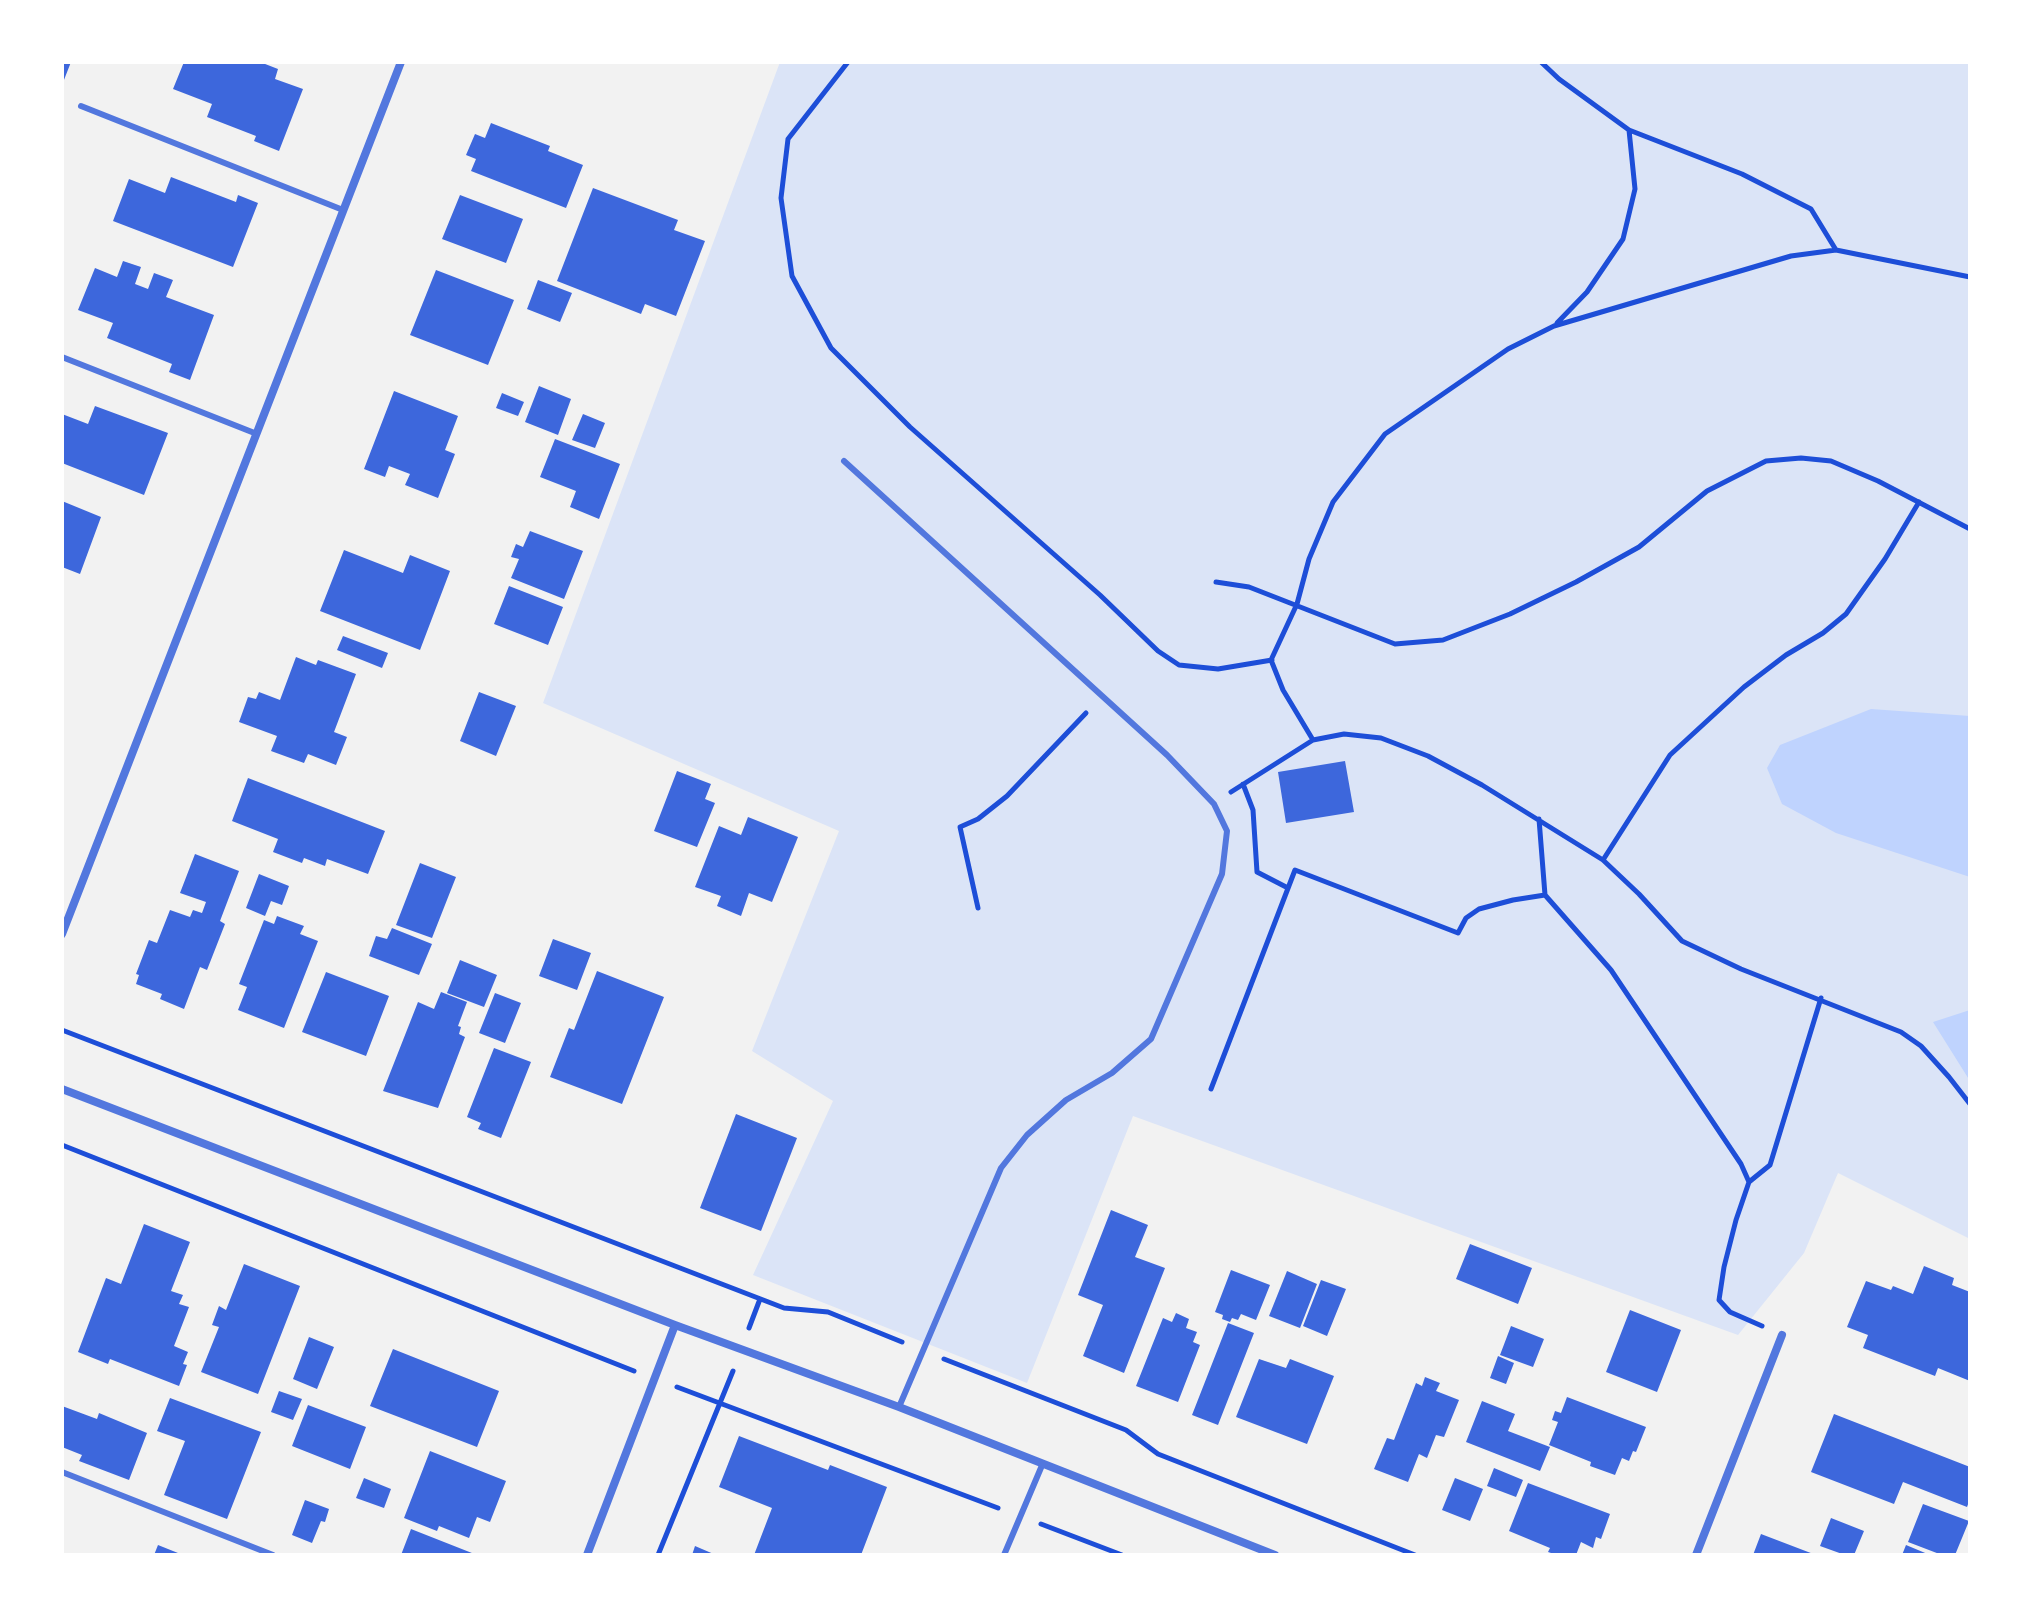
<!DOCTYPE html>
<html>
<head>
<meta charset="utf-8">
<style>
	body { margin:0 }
	#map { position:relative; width:2032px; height:1617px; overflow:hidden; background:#f2f2f2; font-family:Inter,sans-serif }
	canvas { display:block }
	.frame { position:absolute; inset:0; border:64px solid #fff; pointer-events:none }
</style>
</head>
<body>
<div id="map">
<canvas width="2032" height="1617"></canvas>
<div class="frame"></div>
</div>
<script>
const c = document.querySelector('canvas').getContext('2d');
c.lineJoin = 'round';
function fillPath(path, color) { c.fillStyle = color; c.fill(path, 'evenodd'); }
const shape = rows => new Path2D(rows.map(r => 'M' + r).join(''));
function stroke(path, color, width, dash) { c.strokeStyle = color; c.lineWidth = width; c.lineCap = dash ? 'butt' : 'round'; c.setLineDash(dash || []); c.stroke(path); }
const green = shape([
	[780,62,1970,62,1970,1239,1838,1173,1804,1253,1738,1335,1133,1116,1027,1383,753,1275,833,1101,752,1051,839,831,543,703]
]);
const water = shape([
	[1871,709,1970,716,1970,877,1836,833,1782,804,1767,768,1780,745],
	[1970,1010,1970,1081,1933,1022]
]);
const building = shape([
	[62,62,71,62,62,85],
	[184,62,260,62,278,69,275,79,303,89,279,151,254,141,256,136,207,117,212,104,173,89],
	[491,123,550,146,548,151,583,165,566,208,471,171,476,159,466,155,475,134,485,138],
	[171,177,236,202,238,195,258,203,233,267,113,221,129,179,165,193],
	[593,188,678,220,674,230,705,241,676,316,645,304,641,314,557,281],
	[460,195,523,219,506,263,442,239],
	[123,261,141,267,135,284,148,289,154,273,173,280,166,297,214,315,190,380,169,372,172,364,107,338,113,323,78,310,95,268,117,277],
	[436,270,514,300,488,365,410,335],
	[538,280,572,293,560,322,527,309],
	[539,386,571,399,558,435,525,422],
	[394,391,458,416,445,450,455,454,438,498,405,485,410,474,389,466,385,477,364,469],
	[502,393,524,402,518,416,496,408],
	[95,406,168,433,144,495,62,463,62,414,88,424],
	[583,414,605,423,595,448,572,440],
	[555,439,620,464,599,519,570,507,576,491,540,477],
	[62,501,101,517,80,574,62,567],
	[530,531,583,551,564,599,511,578,519,559,511,557,516,544,523,547],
	[344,550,403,573,410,555,450,571,420,650,320,611],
	[509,586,563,607,548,645,494,624],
	[343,636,388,653,382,668,337,650],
	[296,657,316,665,318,660,356,674,334,732,347,737,336,765,308,754,304,763,271,751,277,736,239,722,248,697,256,699,259,692,280,700],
	[479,692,516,706,496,756,460,741],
	[1345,761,1354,812,1286,823,1278,772],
	[677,771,711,784,705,799,715,803,697,847,654,831],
	[248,778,385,831,368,874,327,859,325,866,304,858,302,863,273,852,278,839,232,821],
	[748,817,798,837,772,902,749,893,741,916,717,906,721,896,695,887,719,826,741,835],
	[195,854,239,871,220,921,225,924,207,970,200,967,184,1009,160,999,162,994,136,984,139,975,136,974,149,940,157,943,170,910,190,917,193,910,202,913,206,902,180,893],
	[420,863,456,877,432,938,396,925],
	[259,874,289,886,282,905,271,901,265,916,246,908],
	[277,916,304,926,300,934,318,941,284,1028,238,1010,247,987,239,984,264,920,274,924],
	[392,928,432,944,419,975,369,956,376,936,387,939],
	[553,939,591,953,577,990,539,976],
	[460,960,497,975,484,1007,447,993],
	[597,971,664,997,622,1104,550,1077,569,1028,574,1030],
	[326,972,389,996,366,1056,302,1032],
	[441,992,467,1002,458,1026,461,1027,459,1034,465,1037,438,1108,383,1091,418,1002,434,1009],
	[495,993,521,1003,505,1043,479,1033],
	[494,1048,531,1062,501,1138,478,1129,481,1123,467,1117],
	[736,1114,797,1138,761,1231,700,1208],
	[1111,1210,1148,1225,1135,1257,1165,1268,1124,1373,1083,1356,1103,1305,1078,1295],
	[144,1224,190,1242,171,1291,183,1295,179,1304,189,1307,174,1346,188,1352,183,1364,187,1365,179,1386,110,1359,108,1364,78,1352,106,1278,121,1284],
	[1470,1244,1532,1268,1518,1304,1456,1279],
	[244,1264,300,1286,258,1394,201,1372,219,1327,212,1325,219,1306,226,1310],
	[1924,1266,1954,1278,1952,1285,1970,1292,1970,1381,1938,1368,1935,1376,1863,1348,1868,1335,1847,1327,1866,1281,1891,1290,1893,1286,1913,1294],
	[1231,1270,1270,1285,1256,1320,1241,1314,1238,1320,1232,1318,1230,1322,1222,1319,1223,1315,1215,1312],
	[1287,1271,1317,1284,1300,1328,1269,1316],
	[1321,1280,1346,1289,1327,1336,1303,1326],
	[1630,1310,1681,1330,1657,1392,1606,1372],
	[1176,1313,1189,1319,1186,1328,1197,1332,1193,1342,1200,1345,1178,1402,1136,1386,1163,1318,1172,1322],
	[1228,1323,1254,1333,1218,1425,1192,1415],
	[1511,1326,1544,1339,1533,1367,1500,1355],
	[309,1337,334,1347,317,1389,293,1379],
	[393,1349,499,1391,477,1447,370,1406],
	[1498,1356,1514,1363,1506,1384,1490,1378],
	[1259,1359,1286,1368,1290,1359,1334,1376,1307,1444,1236,1417],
	[1425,1377,1440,1383,1436,1391,1459,1400,1444,1437,1436,1435,1427,1458,1419,1454,1408,1482,1374,1469,1387,1438,1394,1440,1416,1383,1422,1386],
	[279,1391,302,1399,293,1420,271,1412],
	[1567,1397,1646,1427,1636,1452,1633,1451,1629,1461,1622,1458,1615,1475,1590,1466,1591,1462,1549,1445,1558,1422,1552,1420,1555,1411,1561,1413],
	[170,1398,261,1432,227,1519,164,1495,185,1441,157,1431],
	[1482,1401,1515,1414,1508,1431,1550,1447,1540,1471,1466,1442],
	[308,1405,366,1427,350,1469,292,1446],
	[62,1406,97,1419,99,1413,147,1433,129,1480,79,1461,82,1455,62,1447],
	[1834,1414,1970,1467,1970,1499,1967,1507,1903,1482,1894,1504,1811,1472],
	[739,1436,828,1470,830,1465,887,1487,861,1555,754,1555,772,1508,719,1487],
	[430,1451,506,1481,490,1522,477,1517,469,1538,439,1526,437,1531,404,1518],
	[1494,1468,1523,1480,1516,1497,1487,1486],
	[364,1478,391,1489,384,1508,356,1498],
	[1455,1478,1483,1489,1470,1521,1442,1510],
	[1528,1483,1610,1514,1601,1539,1596,1537,1593,1548,1581,1542,1576,1555,1557,1555,1548,1552,1550,1548,1509,1531],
	[305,1500,329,1509,325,1522,321,1521,312,1543,292,1535],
	[1923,1504,1969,1521,1955,1555,1942,1555,1908,1542],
	[1831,1518,1864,1531,1854,1555,1845,1555,1820,1546],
	[411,1529,477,1555,401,1555],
	[1761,1534,1816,1555,1753,1555],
	[158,1545,183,1555,154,1555],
	[1906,1545,1930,1555,1902,1555],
	[695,1546,716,1555,692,1555]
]);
const path = shape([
	[848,62,788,139,781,198,792,276,831,348,910,427,1100,595,1158,651,1179,665,1218,669,1272,660],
	[1541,62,1559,79,1629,130,1742,174,1811,209,1836,250],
	[1557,323,1587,292,1623,239,1635,189,1629,130],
	[1216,582,1249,587,1395,644,1443,640,1510,614,1576,582,1639,547,1707,491,1766,461,1801,458,1831,461,1878,481,1970,529],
	[1313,740,1283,690,1271,660,1297,604,1309,559,1333,502,1385,434,1508,349,1554,326,1791,256,1836,250,1970,277],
	[1243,784,1253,810,1257,872,1288,888],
	[1231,792,1313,740,1344,734,1381,738,1428,756,1482,785,1603,860,1639,894,1682,941,1741,969,1901,1032,1921,1046,1949,1077,1970,1104],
	[1539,819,1545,895,1611,970,1741,1164,1749,1182],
	[1603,860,1670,755,1744,687,1786,655,1823,633,1846,614,1885,559,1919,502],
	[978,908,960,827,978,819,1007,796,1086,713],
	[62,1030,784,1308,828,1312,902,1342],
	[1211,1089,1295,870,1458,933,1466,918,1479,909,1513,900,1545,895],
	[62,1145,634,1371],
	[1762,1326,1730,1312,1719,1300,1724,1267,1736,1220,1749,1182,1770,1165,1821,998],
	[749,1328,760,1299],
	[944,1359,1126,1430,1158,1454,1415,1555],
	[677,1387,998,1508],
	[1041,1524,1122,1555],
	[658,1555,733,1371]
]);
const service = shape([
	[81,106,343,210],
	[62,357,257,434],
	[844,461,1167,755,1214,804,1227,831,1222,874,1151,1039,1112,1073,1066,1100,1027,1135,1001,1168,899,1407],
	[62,1472,273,1555],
	[1004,1555,1043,1463]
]);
const minor = shape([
	[62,934,401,62],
	[62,1089,675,1325,899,1407,1275,1555],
	[587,1555,675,1325],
	[1696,1555,1782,1335]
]);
fillPath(green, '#dbe4f7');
fillPath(water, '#bfd3fe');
fillPath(building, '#3d67dc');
stroke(path, '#1d4ed8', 5);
stroke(service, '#5277de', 6);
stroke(minor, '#5277de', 8);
</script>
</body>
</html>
